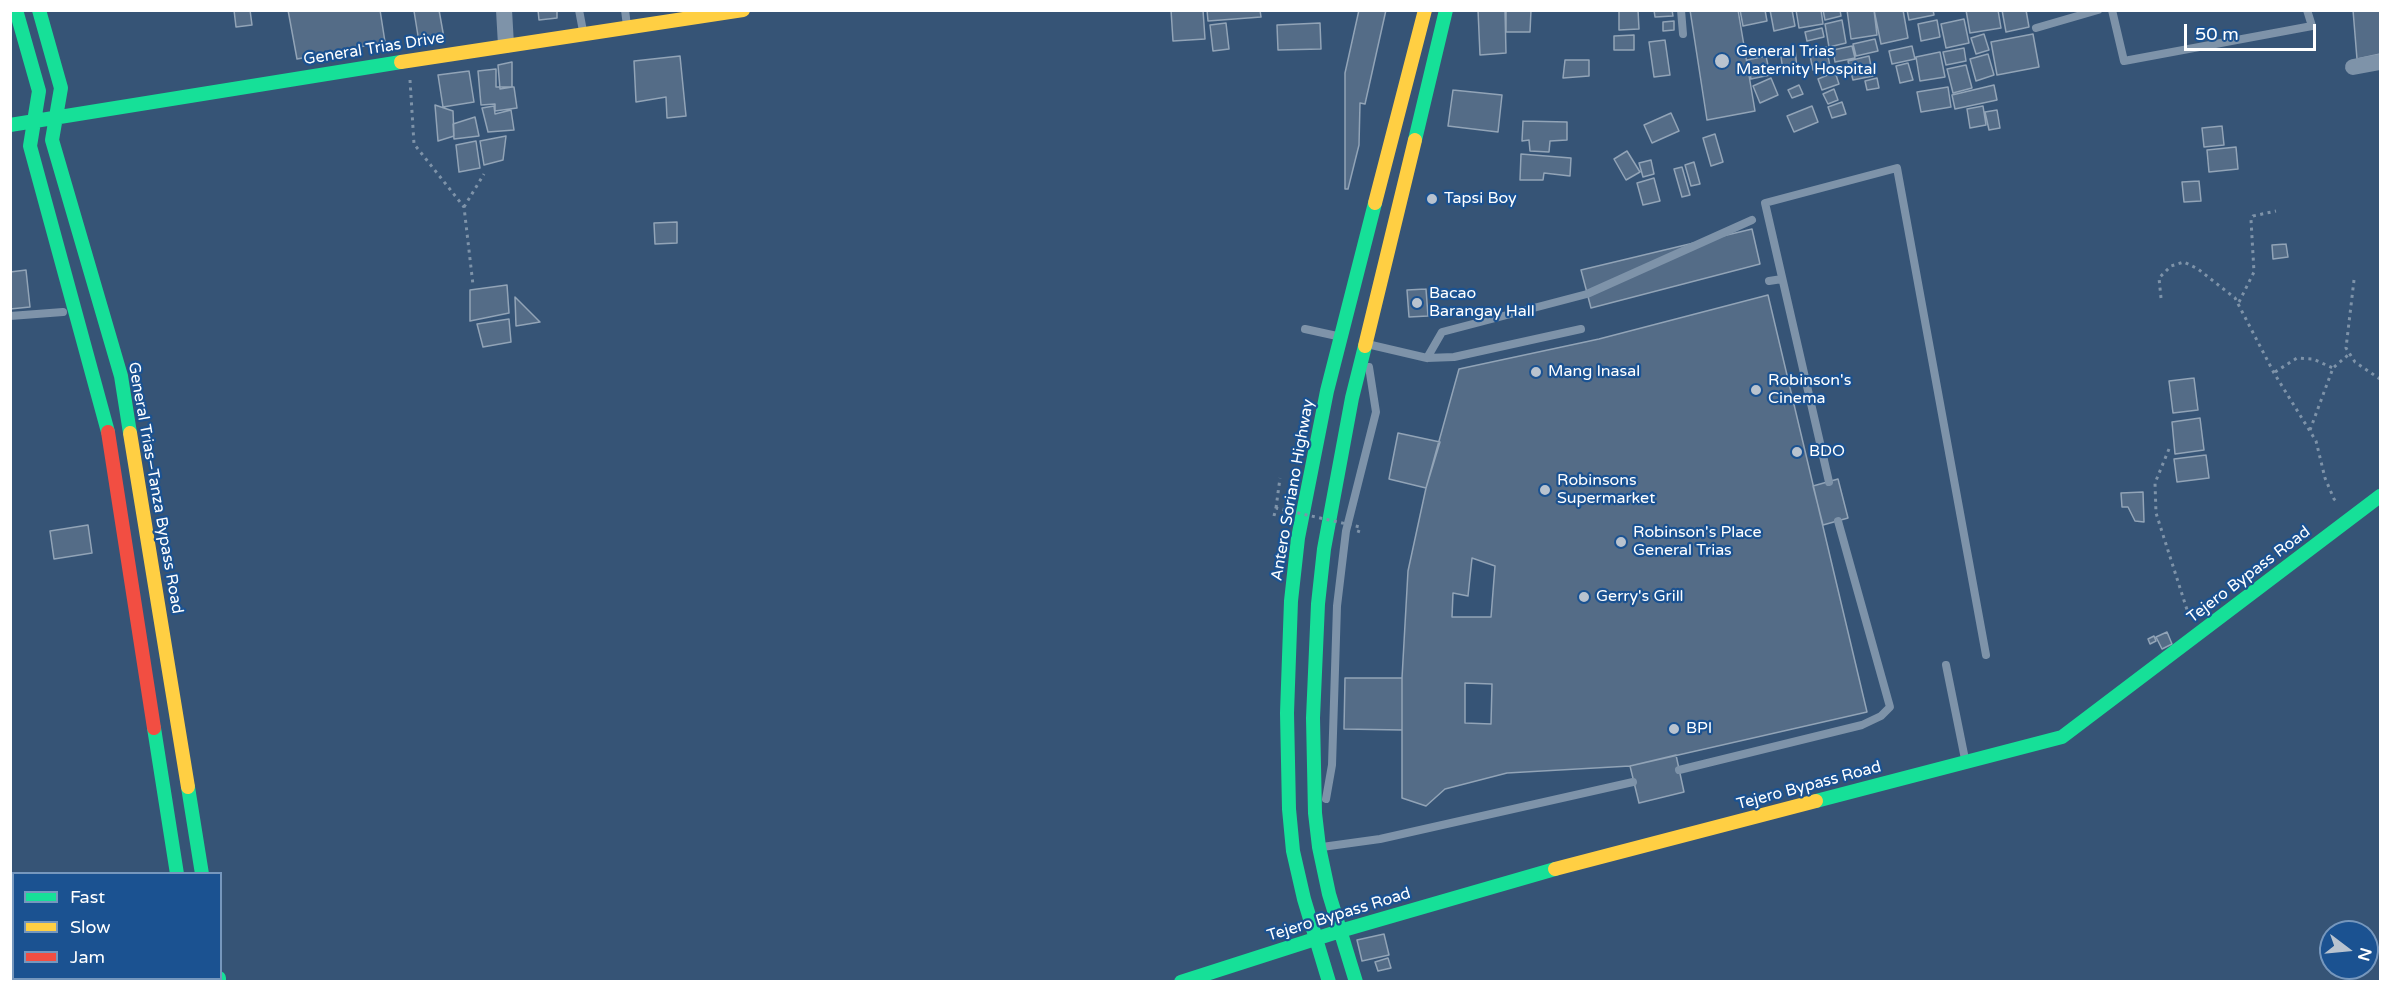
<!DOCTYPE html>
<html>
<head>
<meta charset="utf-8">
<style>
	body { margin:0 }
	#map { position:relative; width:2391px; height:992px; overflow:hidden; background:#365476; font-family:"Varela Round",sans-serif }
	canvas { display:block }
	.frame { position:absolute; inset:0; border:12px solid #fff; pointer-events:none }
	.legend { position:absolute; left:12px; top:872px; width:210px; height:108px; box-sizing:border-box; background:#1b5291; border:2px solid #7697bd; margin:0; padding:8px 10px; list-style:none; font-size:18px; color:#fff }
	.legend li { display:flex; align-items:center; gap:12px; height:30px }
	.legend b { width:30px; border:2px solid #7697bd }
	.north { position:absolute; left:2319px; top:920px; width:60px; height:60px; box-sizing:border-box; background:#1b5291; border:2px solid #7697bd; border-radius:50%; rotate:106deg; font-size:16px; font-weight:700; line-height:24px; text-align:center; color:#fff }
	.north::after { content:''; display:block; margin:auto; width:21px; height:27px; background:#b9c3cf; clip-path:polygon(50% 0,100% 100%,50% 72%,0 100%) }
	.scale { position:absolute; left:2184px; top:24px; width:132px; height:27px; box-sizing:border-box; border:3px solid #fff; border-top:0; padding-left:8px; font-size:18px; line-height:21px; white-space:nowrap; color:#fff; -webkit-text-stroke:4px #1b5291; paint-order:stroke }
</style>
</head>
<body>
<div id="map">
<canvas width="2391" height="992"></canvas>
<div class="frame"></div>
<ul class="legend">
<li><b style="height:8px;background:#16e098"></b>Fast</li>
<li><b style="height:8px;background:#ffcf43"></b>Slow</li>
<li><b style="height:8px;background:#f24e42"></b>Jam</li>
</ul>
<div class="north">N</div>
<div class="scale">50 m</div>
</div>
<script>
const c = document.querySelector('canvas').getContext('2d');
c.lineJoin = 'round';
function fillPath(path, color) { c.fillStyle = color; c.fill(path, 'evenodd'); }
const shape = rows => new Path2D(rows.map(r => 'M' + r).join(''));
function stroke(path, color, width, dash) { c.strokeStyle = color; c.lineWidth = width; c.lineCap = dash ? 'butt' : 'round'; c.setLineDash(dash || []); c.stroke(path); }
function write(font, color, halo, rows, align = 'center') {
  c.font = font + ' "Varela Round",sans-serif'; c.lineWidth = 4.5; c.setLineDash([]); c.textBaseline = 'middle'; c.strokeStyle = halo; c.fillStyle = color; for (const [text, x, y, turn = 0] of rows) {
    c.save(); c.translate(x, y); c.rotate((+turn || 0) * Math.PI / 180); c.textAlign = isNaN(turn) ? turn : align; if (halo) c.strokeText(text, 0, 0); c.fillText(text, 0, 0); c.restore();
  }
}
const building = shape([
	[234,10,250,10,252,25,236,27,234,10],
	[288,10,380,10,385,42,297,59,288,10],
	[439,10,444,38,419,42,414,11,439,10],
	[538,10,557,10,557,18,539,20,538,10],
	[1171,10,1203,10,1205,39,1173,41,1171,10],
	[1207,10,1260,10,1261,17,1208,21,1207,10],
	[1359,10,1386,10,1365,104,1360,103,1359,145,1348,189,1345,189,1345,73,1359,10],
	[1478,10,1505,10,1506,53,1480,55,1478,10],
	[1506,10,1531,10,1530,32,1506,32,1506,10],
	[1619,10,1638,10,1639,29,1619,30,1619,10],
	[1654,10,1672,10,1673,16,1655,17,1654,10],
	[1690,10,1738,10,1755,111,1707,120,1690,10],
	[1740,10,1765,10,1767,21,1743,26,1740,10],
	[1770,10,1792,10,1795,26,1774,31,1770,10],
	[1796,10,1821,10,1823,24,1799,28,1796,10],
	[1823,10,1840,10,1841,16,1825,20,1823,10],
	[1847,10,1874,10,1877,35,1851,39,1847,10],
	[1874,10,1903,10,1908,38,1881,44,1874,10],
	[1907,10,1933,10,1934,15,1909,20,1907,10],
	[1966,10,1998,10,2001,28,1970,33,1966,10],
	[2002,10,2026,10,2029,27,2006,32,2002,10],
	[2353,10,2380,10,2380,54,2357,59,2353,10],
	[1964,19,1969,43,1946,48,1941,24,1964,19],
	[1842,20,1846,43,1829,47,1825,24,1842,20],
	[1937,20,1940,37,1921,41,1918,24,1937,20],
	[1674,21,1674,30,1663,31,1663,22,1674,21],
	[1226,23,1229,49,1213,51,1210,25,1226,23],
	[1320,23,1321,49,1278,50,1277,25,1320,23],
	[1822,28,1824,37,1807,41,1805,32,1822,28],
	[1984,34,1989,50,1976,54,1971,38,1984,34],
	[2033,34,2039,67,1997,75,1991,42,2033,34],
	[1634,35,1634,50,1614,50,1614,36,1634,35],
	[1875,39,1878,51,1856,56,1853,44,1875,39],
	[1665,40,1670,75,1654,77,1649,42,1665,40],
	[1852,46,1855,58,1835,62,1833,50,1852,46],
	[1912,46,1915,59,1892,64,1889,51,1912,46],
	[1826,47,1830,66,1813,70,1809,51,1826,47],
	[1964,48,1966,61,1946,65,1943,52,1964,48],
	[1795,49,1797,68,1783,70,1780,51,1795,49],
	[1940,52,1945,77,1920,81,1916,57,1940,52],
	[1988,54,1994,75,1976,81,1970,59,1988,54],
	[680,56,686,116,667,118,666,97,636,102,634,61,680,56],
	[1766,56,1770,75,1751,79,1747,60,1766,56],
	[1869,56,1873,76,1853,80,1848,61,1869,56],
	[1565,60,1589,60,1589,76,1563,78,1565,60],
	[512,62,512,87,500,89,498,65,512,62],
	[1908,63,1913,80,1900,83,1896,66,1908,63],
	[1966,65,1972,88,1953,93,1947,69,1966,65],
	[496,69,496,87,514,87,517,108,495,111,495,104,481,105,478,71,496,69],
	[469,71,474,102,443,107,438,75,469,71],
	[1835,72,1839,84,1822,90,1818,79,1835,72],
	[1771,78,1778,95,1760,103,1753,86,1771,78],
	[1877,78,1879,88,1867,90,1865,81,1877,78],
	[1799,85,1803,94,1792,98,1788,90,1799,85],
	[1994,85,1997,100,1955,109,1952,95,1994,85],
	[1948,87,1951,107,1921,112,1917,92,1948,87],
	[1834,89,1838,100,1828,104,1823,94,1834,89],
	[1453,90,1502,95,1498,132,1448,126,1453,90],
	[1842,102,1846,114,1832,118,1828,107,1842,102],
	[435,105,453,111,454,136,438,141,435,105],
	[494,106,495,114,511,110,514,130,488,132,482,108,494,106],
	[1812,106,1818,122,1794,132,1787,116,1812,106],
	[1983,106,1986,125,1970,128,1967,109,1983,106],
	[1997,110,2000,128,1989,130,1985,112,1997,110],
	[1671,113,1679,131,1652,143,1644,125,1671,113],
	[475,117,479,136,454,139,453,124,475,117],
	[1523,121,1567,122,1567,140,1550,141,1549,152,1530,151,1529,140,1522,141,1523,121],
	[2222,126,2224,145,2204,147,2202,128,2222,126],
	[1715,134,1723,162,1711,166,1703,138,1715,134],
	[506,136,503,160,484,165,480,141,506,136],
	[476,141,480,168,459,172,456,145,476,141],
	[2236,147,2238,169,2209,172,2207,150,2236,147],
	[1627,151,1640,172,1626,180,1614,159,1627,151],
	[1521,154,1571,158,1570,176,1544,173,1543,180,1520,180,1521,154],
	[1651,160,1654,174,1643,177,1639,163,1651,160],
	[1694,162,1700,184,1691,186,1685,165,1694,162],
	[1682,167,1690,195,1682,197,1674,169,1682,167],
	[1654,178,1660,201,1643,205,1637,183,1654,178],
	[2199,181,2201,201,2184,202,2182,182,2199,181],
	[677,222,677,243,655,244,654,223,677,222],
	[1752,229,1760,264,1591,308,1581,270,1752,229],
	[2286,244,2288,257,2273,259,2272,245,2286,244],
	[26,270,30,307,10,309,10,272,26,270],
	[507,285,509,313,470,321,470,290,507,285],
	[1426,289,1428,316,1409,317,1407,290,1426,289],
	[1768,295,1867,712,1630,766,1507,773,1445,789,1426,806,1402,798,1402,678,1408,571,1426,488,1459,369,1599,339,1768,295],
	[1472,558,1495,566,1491,617,1452,617,1453,593,1468,596,1472,558],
	[1465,683,1492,684,1491,724,1465,723,1465,683],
	[515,297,540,322,516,326,515,297],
	[509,319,511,342,483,347,477,324,509,319],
	[2194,378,2198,410,2173,413,2169,381,2194,378],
	[2200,418,2204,450,2175,454,2172,422,2200,418],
	[1398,433,1440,442,1426,488,1389,479,1398,433],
	[2206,455,2209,478,2177,482,2174,459,2206,455],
	[1838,479,1848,518,1823,525,1813,486,1838,479],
	[2143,492,2144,522,2135,521,2128,507,2122,507,2121,493,2143,492],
	[88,525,92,553,54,559,50,531,88,525],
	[2167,632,2172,644,2162,649,2156,637,2167,632],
	[2154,636,2156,641,2150,644,2148,639,2154,636],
	[1345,678,1402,678,1402,730,1344,729,1345,678],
	[1676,755,1684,792,1639,803,1630,766,1676,755],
	[1384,934,1389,955,1362,961,1357,940,1384,934],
	[1388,958,1391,968,1378,971,1375,962,1388,958]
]);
const path = shape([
	[410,80,414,144,464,207,473,285],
	[464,207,484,174],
	[2354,280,2346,348,2355,362,2380,379],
	[2161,298,2159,278,2171,266,2184,262,2198,269,2235,298,2274,373,2316,441,2325,478,2334,499,2338,503],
	[2239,302,2254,272,2251,220,2253,216,2276,211],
	[2275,372,2297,358,2313,359,2333,368],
	[2310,430,2333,368,2348,355],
	[2169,449,2155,483,2156,513,2189,616],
	[1276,508,1280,478]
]);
const lane = shape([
	[579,10,583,31],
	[625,10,627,26],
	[1681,10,1683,34],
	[2112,10,2124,61,2312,26,2307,10],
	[2036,28,2098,10],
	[1769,281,1782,279],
	[10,316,63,312],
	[1305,329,1337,336],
	[1367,344,1427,358,1454,357,1581,329],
	[1427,358,1442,332,1587,294,1752,220],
	[1829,482,1765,203,1897,168,1986,655],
	[1946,665,1965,759],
	[1679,770,1862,725,1881,716,1890,707,1838,521],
	[1326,799,1332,765,1337,606,1346,531,1376,412,1369,367],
	[1322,847,1380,839,1633,782]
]);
const street = shape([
	[504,10,506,45],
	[2353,67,2380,62]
]);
const fast = shape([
	[16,10,39,91,30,146,108,432],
	[39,10,61,88,52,140,121,376,130,433],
	[10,125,401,62],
	[1415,140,1446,10],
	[154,728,177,874],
	[188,787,202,874],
	[1816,801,2062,737,2380,496],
	[193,978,194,982],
	[219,978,219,982],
	[1181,982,1340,931,1555,869],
	[1329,982,1304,899,1293,851,1289,809,1287,713,1291,601,1298,538,1327,391,1375,203],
	[1356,982,1329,894,1319,847,1315,813,1313,718,1318,604,1324,549,1352,398,1365,346]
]);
const slow = shape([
	[401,62,743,10],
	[1375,203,1425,10],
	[1365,346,1415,140],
	[130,433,188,787],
	[1555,869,1816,801]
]);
const jam = shape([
	[108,432,154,728]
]);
const pathBridge = shape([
	[1274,516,1276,508,1360,527,1357,536]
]);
const markers = [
	[1722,61,8,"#b9c3cf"],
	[1432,199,6,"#b9c3cf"],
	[1417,303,6,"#b9c3cf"],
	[1536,372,6,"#b9c3cf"],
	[1756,390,6,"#b9c3cf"],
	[1797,452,6,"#b9c3cf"],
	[1545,490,6,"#b9c3cf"],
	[1621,542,6,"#b9c3cf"],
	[1584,597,6,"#b9c3cf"],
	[1674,729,6,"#b9c3cf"]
];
const streetNames = [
	["General Trias Drive",374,49,-9],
	["General Trias–Tanza Bypass Road",155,488,80],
	["Antero Soriano Highway",1293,490,-80],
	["Tejero Bypass Road",2249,575,-37],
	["Tejero Bypass Road",1809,786,-15],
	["Tejero Bypass Road",1339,915,-17]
];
const poiNames = [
	["General Trias",1736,52],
	["Maternity Hospital",1736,70],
	["Tapsi Boy",1444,199],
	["Bacao",1429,294],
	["Barangay Hall",1429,312],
	["Mang Inasal",1548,372],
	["Robinson's",1768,381],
	["Cinema",1768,399],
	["BDO",1809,452],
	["Robinsons",1557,481],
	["Supermarket",1557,499],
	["Robinson's Place",1633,533],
	["General Trias",1633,551],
	["Gerry's Grill",1596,597],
	["BPI",1686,729]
];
fillPath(building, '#546c87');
stroke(building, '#92a4b7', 1.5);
stroke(path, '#7e93a9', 3, [3, 4.5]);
stroke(lane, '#7e93a9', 8);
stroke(street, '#7e93a9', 16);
stroke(fast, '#16e098', 14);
stroke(slow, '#ffcf43', 14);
stroke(jam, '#f24e42', 14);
stroke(pathBridge, '#7e93a9', 3, [3, 4.5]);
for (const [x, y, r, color] of markers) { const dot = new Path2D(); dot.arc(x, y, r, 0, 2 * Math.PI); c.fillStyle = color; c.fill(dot); stroke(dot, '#1b5291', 2); }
write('16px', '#fff', '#1b5291', streetNames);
write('16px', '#fff', '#1b5291', poiNames, 'left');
</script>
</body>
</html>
